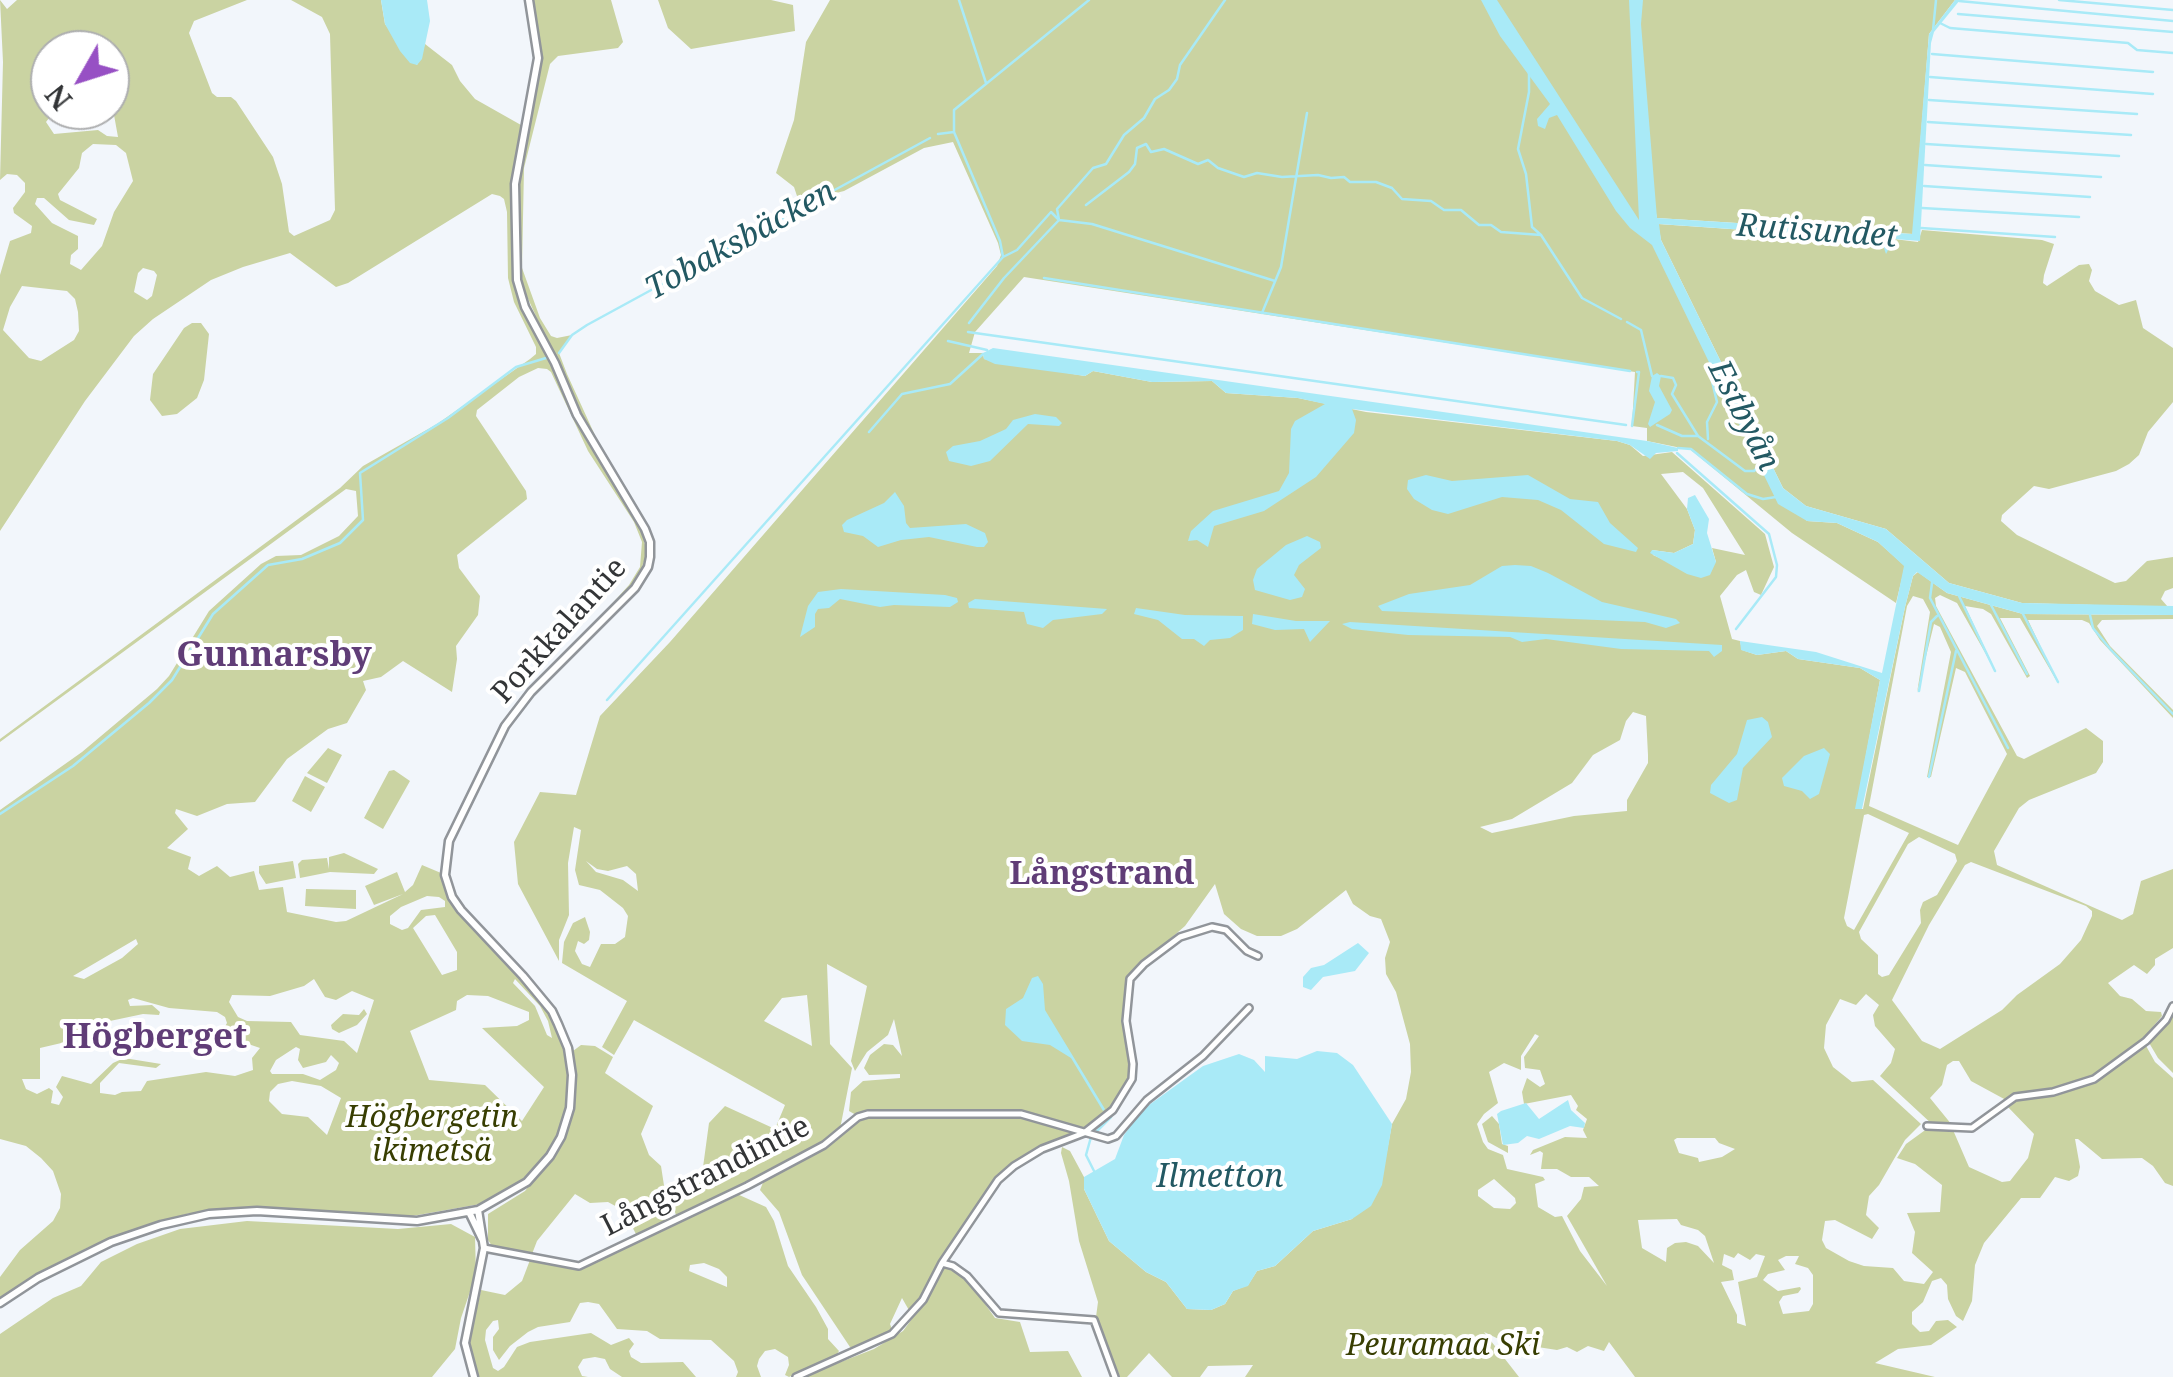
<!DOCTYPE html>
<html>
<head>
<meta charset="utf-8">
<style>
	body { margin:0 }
	#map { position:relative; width:2173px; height:1377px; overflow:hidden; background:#f2f6fb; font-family:"Noto Serif",serif }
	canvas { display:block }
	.north { position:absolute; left:30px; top:30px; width:100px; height:100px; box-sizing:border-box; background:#fff; border:2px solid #adaeaf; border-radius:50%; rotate:231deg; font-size:28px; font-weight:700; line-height:40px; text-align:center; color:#333537 }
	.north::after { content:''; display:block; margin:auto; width:35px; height:45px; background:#9750c4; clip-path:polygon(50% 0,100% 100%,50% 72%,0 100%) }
</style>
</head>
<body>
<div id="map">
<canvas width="2173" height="1377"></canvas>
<div class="north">N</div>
</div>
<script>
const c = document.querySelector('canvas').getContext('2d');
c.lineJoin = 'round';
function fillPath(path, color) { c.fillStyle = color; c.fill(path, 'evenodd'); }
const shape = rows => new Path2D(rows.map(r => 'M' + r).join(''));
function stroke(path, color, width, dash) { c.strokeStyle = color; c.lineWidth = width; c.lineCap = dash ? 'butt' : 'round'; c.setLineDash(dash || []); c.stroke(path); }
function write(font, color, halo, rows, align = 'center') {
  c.font = font + ' "Noto Serif",serif'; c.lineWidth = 8; c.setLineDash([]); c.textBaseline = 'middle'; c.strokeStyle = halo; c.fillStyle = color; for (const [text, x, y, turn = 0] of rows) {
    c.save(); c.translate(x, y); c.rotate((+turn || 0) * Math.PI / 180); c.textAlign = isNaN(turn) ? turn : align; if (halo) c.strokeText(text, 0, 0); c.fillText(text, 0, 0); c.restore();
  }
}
const green = shape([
	[0,0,7,9,17,0,247,0,194,21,189,33,212,93,217,97,231,97,236,101,273,157,282,184,289,232,294,236,330,220,335,210,330,34,322,17,291,0,381,0,385,24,417,65,425,44,452,65,460,81,475,99,521,125,512,191,513,280,521,305,555,370,586,440,642,532,647,553,637,581,570,650,629,585,640,567,642,542,634,522,588,451,551,372,547,369,538,368,519,377,477,410,476,416,526,491,527,499,457,555,459,568,480,596,478,615,456,646,457,659,452,692,403,661,381,677,363,681,366,690,347,723,328,729,287,759,255,802,227,804,197,816,176,809,175,813,188,829,167,848,191,857,188,869,199,876,217,866,230,877,254,871,259,890,283,887,287,912,336,922,346,921,403,894,374,905,365,886,397,872,405,892,413,885,422,865,441,873,454,909,540,1000,550,1015,566,1056,568,1085,565,1114,555,1141,539,1165,522,1182,486,1203,401,1218,290,1208,221,1209,186,1214,87,1248,0,1298,0,1277,20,1250,53,1221,60,1208,61,1194,53,1171,41,1158,26,1146,0,1139,0,810,82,752,157,689,169,676,209,611,261,564,276,556,301,555,339,536,358,516,356,491,346,489,0,742,0,739,340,488,363,466,437,424,530,359,536,354,536,347,514,302,508,278,507,212,504,199,500,196,492,194,348,283,336,287,290,253,243,267,211,280,153,319,134,336,85,401,0,531,0,275,10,241,31,233,32,226,14,213,13,208,25,192,25,183,17,175,7,174,0,180,3,62],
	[68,39,82,39,83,50,110,50,110,74,122,95,114,115,118,137,107,136,98,130,54,134,46,122,55,110,50,110,50,93,45,91,43,81,50,50,59,50],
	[93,144,116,145,126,153,133,181,114,212,102,246,81,270,70,264,71,255,78,249,78,236,52,223,35,204,37,198,44,198,69,220,94,225,97,219,60,200,58,194,79,168,82,153],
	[143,268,154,271,157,275,152,296,147,300,134,292,138,273],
	[22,286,67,291,75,299,78,312,79,331,74,340,41,361,29,358,3,330,10,307],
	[427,896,439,897,445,901,445,907,421,910,408,928,402,930,390,924,390,916,401,907],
	[435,915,457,952,457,970,442,975,413,928,426,916],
	[136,939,138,944,122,958,84,979,73,976],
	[314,979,325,997,336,1000,352,991,374,1000,357,1053,344,1041,300,1035,291,1022,247,1021,238,1017,229,1002,232,995,270,996,304,986],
	[515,979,540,1006,548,1021,552,1038,547,1035,535,1006,513,983],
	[467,995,488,996,529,1012,529,1020,517,1026,482,1028,544,1087,522,1121,485,1085,429,1080,410,1031,456,1010,457,1001],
	[133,998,169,1008,217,1012,225,1017,227,1023,223,1030,196,1026,260,1048,252,1058,253,1070,235,1076,206,1072,147,1081,141,1091,122,1092,115,1095,100,1093,100,1083,119,1063,156,1068,161,1064,124,1058,113,1063,91,1084,62,1076,56,1087,63,1097,59,1105,51,1103,53,1091,49,1088,37,1094,26,1089,22,1079,40,1079,40,1048,70,1041,91,1025,143,1014,159,1015,160,1012,152,1005,130,1006,128,1000],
	[296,1047,300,1049,298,1060,303,1068,326,1062,331,1055,339,1063,336,1070,320,1080,303,1074,272,1074,270,1071,276,1060],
	[292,1081,321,1086,341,1098,327,1135,308,1117,282,1114,269,1101,270,1092,278,1084],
	[532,0,611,0,623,42,618,48,558,56,550,64,524,168,522,268,540,318,551,336,557,338,572,335,559,353,567,374,599,444,646,524,579,411,520,281,518,184,542,61],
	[658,0,771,0,793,5,795,31,691,49,668,28],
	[830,0,1955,0,1929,34,1913,234,1657,218,1655,209,1641,214,1752,449,1807,521,1837,523,1878,542,1905,566,1896,603,1792,533,1691,450,1647,441,1647,428,1632,426,1635,372,1024,277,975,332,969,353,983,353,984,359,1085,376,1093,371,1152,382,1212,381,1226,393,1298,398,1366,412,1617,441,1630,445,1643,456,1672,452,1765,534,1774,567,1761,595,1754,592,1746,570,1737,575,1720,596,1732,639,1740,641,1742,650,1757,655,1786,651,1798,659,1860,668,1880,680,1856,809,1863,809,1905,607,1913,576,1918,572,1947,593,2023,614,2173,615,2173,619,2102,620,2097,626,2110,646,2173,710,2173,718,2100,640,2089,623,2082,620,2028,620,2059,685,2020,618,2000,618,2030,676,2027,678,1991,614,1983,609,1965,606,1996,672,1957,603,1940,595,1935,598,1936,606,2017,756,2024,759,2086,728,2103,741,2103,762,2096,773,2029,800,2019,808,1994,851,1997,865,2122,920,2133,914,2141,881,2173,869,2173,948,2155,959,2155,965,2147,974,2134,965,2108,983,2120,996,2132,999,2146,1011,2161,1012,2162,1016,2141,1041,2098,1074,2053,1089,2020,1093,2006,1100,1971,1081,1959,1061,1953,1061,1947,1065,1942,1085,1930,1098,1952,1125,1933,1125,1880,1076,1891,1063,1895,1049,1875,1026,1873,1015,1879,1005,1866,994,1856,1005,1840,999,1826,1025,1824,1048,1833,1067,1852,1082,1873,1080,1921,1124,1905,1140,1879,1185,1869,1196,1866,1215,1879,1228,1872,1239,1835,1220,1825,1221,1822,1240,1826,1248,1849,1261,1864,1266,1893,1268,1904,1281,1924,1284,1933,1272,1912,1253,1915,1232,1907,1213,1940,1212,1942,1185,1915,1164,1897,1158,1906,1144,1928,1128,1953,1130,1969,1167,2002,1182,2010,1181,2028,1158,2034,1134,2007,1106,2016,1099,2063,1091,2094,1081,2145,1044,2155,1062,2173,1078,2173,1186,2165,1183,2153,1166,2142,1158,2102,1159,2078,1139,2075,1139,2080,1167,2078,1176,2069,1181,2055,1177,2040,1198,2021,1198,1984,1243,1975,1265,1972,1301,1963,1321,1956,1316,1948,1299,1947,1285,1941,1278,1932,1281,1923,1302,1912,1312,1912,1324,1920,1332,1929,1331,1936,1321,1948,1320,1957,1327,1931,1345,1898,1349,1875,1363,1935,1377,1635,1377,1609,1342,1604,1351,1588,1346,1577,1352,1567,1347,1557,1350,1505,1342,1484,1332,1519,1377,1245,1377,1253,1365,1208,1366,1200,1377,1172,1377,1149,1353,1127,1377,1120,1377,1096,1317,1098,1302,1079,1241,1069,1181,1061,1153,1062,1147,1070,1151,1084,1177,1084,1189,1109,1241,1146,1272,1166,1282,1187,1309,1211,1310,1225,1304,1233,1291,1248,1285,1257,1271,1275,1266,1313,1231,1352,1219,1387,1151,1392,1124,1406,1099,1411,1072,1410,1044,1396,992,1386,974,1385,958,1390,942,1381,919,1370,916,1353,904,1346,890,1297,929,1281,936,1257,936,1241,929,1224,914,1215,884,1185,926,1126,977,1124,1036,1130,1069,1128,1078,1114,1102,1103,1117,1086,1130,1019,1158,997,1178,945,1252,925,1292,910,1312,902,1298,890,1324,893,1332,858,1350,850,1347,802,1275,779,1212,760,1190,764,1180,831,1144,862,1117,890,1113,856,1115,849,1111,851,1092,863,1081,900,1078,900,1074,869,1075,864,1068,870,1055,884,1044,893,1045,902,1056,894,1019,888,1035,867,1052,855,1071,851,1061,867,986,827,964,830,1044,852,1068,840,1129,824,1142,747,1185,676,1215,671,1200,701,1182,709,1123,725,1106,775,1129,785,1105,634,1020,614,1055,602,1047,627,1001,562,963,564,942,573,923,585,917,590,932,589,940,584,944,578,941,575,951,582,964,590,967,601,944,615,944,625,937,628,916,623,908,600,890,579,885,575,870,581,830,574,827,568,863,569,915,559,940,559,961,518,884,514,842,540,792,576,795,600,716,670,642,997,266,1001,255,998,243,953,142,924,148,844,191,824,196,801,208,794,187,776,173,794,120,806,42],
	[1683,472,1703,488,1745,555,1712,548,1716,562,1662,559,1653,555,1652,550,1674,553,1693,544,1695,530,1687,509,1661,474],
	[1913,596,1923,599,1930,612,1917,693,1934,624,1940,627,1951,652,1927,777,1931,777,1956,668,1965,672,2007,754,1958,845,1869,806,1907,606],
	[1633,712,1646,716,1648,755,1648,763,1627,800,1627,811,1574,816,1492,833,1480,827,1512,819,1572,783,1593,755,1620,740,1626,721],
	[1868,814,1909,833,1854,930,1847,926,1844,918,1864,815],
	[1919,837,1955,854,1957,861,1937,895,1923,902,1920,910,1921,923,1889,975,1882,977,1878,974,1878,955,1861,939,1859,932,1908,844],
	[586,861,597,869,608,871,627,866,636,874,638,891,623,880,596,872],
	[1971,862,2086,906,2092,911,2092,916,2081,940,2060,964,2017,995,2002,1010,1940,1049,1922,1041,1892,1000,1929,925,1965,865],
	[807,995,812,1046,764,1021,782,998],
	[1535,1034,1539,1036,1524,1057,1525,1068,1540,1070,1545,1084,1540,1087,1527,1078,1522,1092,1524,1104,1571,1095,1578,1106,1576,1110,1587,1119,1583,1130,1587,1138,1565,1137,1533,1150,1530,1155,1540,1151,1543,1153,1541,1169,1557,1169,1571,1177,1589,1177,1599,1186,1584,1187,1581,1199,1567,1216,1607,1286,1580,1251,1562,1216,1555,1217,1538,1207,1535,1184,1545,1180,1543,1177,1507,1169,1503,1155,1488,1149,1483,1142,1477,1124,1484,1114,1498,1103,1489,1072,1504,1063,1521,1070,1521,1056],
	[1677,1138,1715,1138,1719,1143,1735,1149,1722,1157,1699,1162,1698,1158,1679,1153,1674,1140],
	[1494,1179,1515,1198,1516,1203,1510,1209,1494,1208,1478,1196,1478,1190],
	[1677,1219,1681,1225,1698,1230,1705,1236,1714,1263,1698,1246,1686,1242,1675,1243,1667,1248,1666,1262,1642,1248,1638,1220],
	[1738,1253,1750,1260,1756,1254,1765,1256,1757,1277,1738,1282,1746,1326,1737,1323,1737,1315,1721,1282,1734,1280,1732,1270,1722,1265,1724,1254,1734,1258],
	[1786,1256,1799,1256,1795,1264,1808,1268,1813,1275,1813,1304,1809,1311,1783,1314,1779,1302,1783,1296,1798,1293,1801,1289,1800,1287,1778,1291,1763,1280,1768,1274,1785,1270,1778,1260],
	[1658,224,1875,239,1890,250,1894,239,1918,242,1922,230,2042,240,2054,244,2044,275,2043,283,2047,286,2079,265,2089,264,2092,270,2089,281,2095,291,2119,305,2136,300,2143,328,2173,348,2173,402,2148,432,2139,455,2129,464,2116,471,2049,489,2034,486,2002,515,2001,521,2017,535,2115,583,2126,581,2147,561,2173,557,2173,588,2165,591,2161,599,2168,607,2022,603,1949,583,1886,529,1806,506,1783,488,1661,240],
	[192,323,201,323,209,334,204,380,197,398,177,414,162,416,150,400,153,374,184,328],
	[328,748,342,755,327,783,307,773],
	[394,770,410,781,383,829,364,818,389,771],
	[305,776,325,787,311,812,292,801],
	[344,853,378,869,374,874,330,872,300,878,298,864,302,860,327,858,329,869,329,857],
	[293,861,296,878,266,884,259,873,259,866],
	[306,889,356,890,356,909,305,906],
	[364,1009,367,1014,357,1025,339,1033,332,1029,331,1025,343,1014,359,1015],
	[2173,1011,2173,1073,2158,1058,2148,1041],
	[581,1045,595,1046,613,1057,605,1073,653,1106,641,1134,649,1155,661,1166,669,1218,637,1236,625,1213,619,1208,608,1202,590,1203,575,1194,537,1241,532,1254,492,1246,488,1240,488,1214,525,1191,563,1141,574,1102,573,1051],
	[1492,1116,1499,1124,1502,1144,1508,1146,1508,1153,1488,1142,1482,1124],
	[737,1194,766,1207,774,1221,788,1266,816,1307,828,1329,828,1339,839,1351,835,1357,789,1377,785,1375,789,1365,788,1357,775,1349,765,1351,759,1359,757,1366,761,1377,736,1377,738,1372,734,1361,711,1340,660,1339,647,1331,617,1329,599,1304,588,1302,580,1303,570,1322,538,1327,528,1332,510,1346,499,1360,493,1350,493,1337,499,1329,498,1320,493,1321,486,1330,485,1340,493,1368,498,1371,504,1367,517,1347,530,1342,591,1333,611,1345,629,1338,634,1344,629,1351,631,1357,641,1363,683,1362,696,1377,622,1377,610,1369,605,1359,595,1357,583,1359,578,1367,582,1376,588,1377,479,1377,470,1357,469,1343,481,1290,505,1295,522,1281,530,1260,502,1254,503,1252,576,1269],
	[704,1263,719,1269,727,1277,727,1287,689,1271,690,1265],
	[247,1221,398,1229,451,1224,475,1237,476,1274,461,1318,455,1349,432,1377,0,1377,0,1334,53,1298,81,1286,101,1262,137,1244,180,1229],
	[942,1268,951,1268,968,1280,995,1318,1020,1322,1030,1352,1068,1351,1082,1377,802,1377,874,1349,903,1331,928,1297]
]);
const water = shape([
	[381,0,427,0,430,21,422,59,417,65,410,63,400,51,385,24],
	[1481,0,1497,0,1639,220,1629,0,1643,0,1641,24,1657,218,1912,234,1929,34,1955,0,1960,0,1934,32,1931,43,1920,241,1894,239,1886,254,1882,242,1875,239,1659,224,1661,240,1783,488,1806,506,1886,529,1949,583,2022,603,2173,606,2173,615,2023,614,1947,593,1917,572,1913,576,1905,607,1862,809,1855,809,1880,680,1860,668,1798,659,1786,651,1757,655,1741,650,1740,641,1816,652,1882,673,1904,566,1878,542,1837,523,1807,521,1778,504,1652,245,1630,228,1616,211,1557,115,1549,118,1545,129,1538,126,1537,119,1550,104,1500,36],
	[993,348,1647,441,1678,448,1678,451,1656,453,1650,459,1630,445,1617,441,1352,409,1356,420,1354,433,1316,477,1264,511,1214,526,1208,547,1197,540,1188,541,1191,531,1213,511,1279,491,1289,473,1291,429,1295,421,1325,404,1298,398,1226,393,1212,381,1152,382,1093,371,1085,376,995,364,984,359,983,353],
	[1657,373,1661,376,1659,386,1672,410,1670,414,1650,427,1648,424,1655,402,1649,391,1652,376],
	[1035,414,1056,417,1062,423,1059,426,1028,424,990,461,971,466,949,461,946,452,953,446,980,441,1006,429,1013,420],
	[1426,475,1452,481,1528,475,1570,499,1598,502,1610,523,1638,548,1636,552,1604,544,1561,510,1538,500,1502,497,1448,514,1432,510,1414,499,1407,489,1408,480],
	[895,492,904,506,906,523,910,528,966,524,985,533,988,542,984,547,977,547,929,537,901,540,878,547,863,536,844,532,842,525,847,520,884,503],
	[1695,495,1709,519,1707,533,1716,562,1710,575,1701,578,1687,574,1650,553,1652,550,1674,553,1693,544,1695,530,1687,509,1688,498],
	[1307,536,1320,542,1321,548,1299,565,1294,575,1305,589,1302,597,1290,600,1255,590,1253,580,1257,569,1286,545],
	[1515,565,1531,566,1548,573,1602,602,1676,619,1680,623,1666,628,1645,622,1382,611,1378,606,1409,594,1470,585,1502,566],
	[841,589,945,595,957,598,958,602,950,607,894,605,880,607,840,599,829,608,818,609,815,614,815,627,800,637,808,606,818,592],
	[975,599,1107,609,1102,614,1053,620,1043,628,1027,624,1024,612,969,608,968,603],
	[1136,608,1185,615,1243,616,1243,630,1230,638,1210,640,1204,646,1194,639,1182,639,1158,620,1134,614],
	[1253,614,1296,621,1330,621,1310,642,1304,629,1275,630,1252,624],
	[1350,622,1722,645,1722,651,1714,657,1709,651,1621,649,1546,639,1522,642,1510,637,1408,635,1352,629,1342,624],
	[1762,717,1768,722,1772,737,1743,768,1737,800,1729,803,1710,793,1711,785,1737,754,1747,720],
	[1824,748,1830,754,1819,794,1810,799,1802,791,1784,786,1782,778,1804,756],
	[1358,943,1369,953,1355,971,1323,977,1311,990,1303,987,1303,977,1311,968,1324,965],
	[1038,976,1043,984,1045,1010,1105,1109,1103,1111,1071,1058,1050,1045,1022,1041,1005,1025,1006,1009,1023,998,1032,978],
	[1317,1051,1337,1053,1353,1065,1392,1124,1382,1185,1371,1206,1352,1219,1313,1231,1275,1266,1257,1271,1248,1286,1233,1291,1225,1304,1211,1310,1187,1309,1166,1282,1146,1272,1109,1241,1084,1189,1084,1177,1115,1159,1124,1135,1142,1110,1203,1066,1239,1054,1254,1060,1265,1072,1265,1056,1297,1059],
	[1568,1100,1571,1110,1585,1123,1584,1128,1570,1126,1539,1139,1527,1136,1518,1143,1503,1145,1497,1114,1501,1111,1526,1103,1539,1119]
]);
const stream = shape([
	[959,0,986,83],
	[2059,0,2173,10],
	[1959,1,2173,21],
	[1958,14,2173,32],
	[1940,23,1950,28,2128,43,2137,50,2173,53],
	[1933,30,1936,0],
	[1932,54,2153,72],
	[1529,73,1529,92,1518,149,1526,174,1532,227,1541,235,1582,298,1621,319],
	[1930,77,2153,94],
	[1929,100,2137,114],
	[1928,122,2131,135],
	[938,134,954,132,954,110,1089,0],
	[1926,144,2119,156],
	[1925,165,2101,177],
	[1924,186,2090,197],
	[1086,205,1129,172,1135,164,1137,148,1146,144,1151,152,1164,149,1198,164,1208,160,1218,168,1244,177,1257,173,1282,177,1318,175,1331,178,1344,177,1350,182,1376,182,1392,188,1402,199,1431,201,1444,210,1461,210,1479,225,1491,225,1501,232,1541,235],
	[1922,208,2079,217],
	[1921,228,2055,237],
	[1003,257,1017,250,1051,212,1059,220,1092,224,1275,281],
	[1044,278,1630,371],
	[1262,313,1281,267,1307,113],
	[1627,322,1641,330,1652,376],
	[969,323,1004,278,1059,220,1057,209,1093,168,1106,164,1124,135,1144,118,1155,99,1169,90,1177,79,1180,65,1225,0],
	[968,332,1626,425],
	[948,341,987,350],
	[559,353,572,335,587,325,930,138],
	[1661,376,1673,378,1676,385,1672,394,1698,436],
	[1657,425,1682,436,1698,436,1745,471,1754,471,1762,463],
	[1632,426,1639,372,1637,372],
	[869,432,902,394,950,384,983,354],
	[1708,439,1707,422,1717,402,1710,373,1714,367],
	[1678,448,1691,449,1747,494,1763,499,1776,497],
	[1677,453,1769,534,1777,565,1776,577,1736,629],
	[1932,583,1930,598,2008,748],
	[1959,596,1995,671],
	[1991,605,2027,674],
	[2022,612,2058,682],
	[2090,615,2093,628,2111,650,2173,714],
	[1919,691,1931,622,1937,616],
	[607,700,1003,257,1000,241,954,132],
	[1929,777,1956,651],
	[0,814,73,766,149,703,172,680,213,614,268,565,302,559,340,543,363,520,360,473,448,418,516,367,546,358],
	[1097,1131,1111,1117],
	[1091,1137,1086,1155,1094,1171]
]);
const minor = shape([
	[1927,1126,1972,1128,2015,1097,2053,1092,2094,1079,2146,1041,2166,1020,2173,1006],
	[484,1248,579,1266,747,1186,824,1145,858,1117,868,1114,1021,1114,1108,1139,1116,1136,1147,1100,1203,1056,1249,1008],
	[942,1263,998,1180,1014,1166,1042,1149,1084,1133,1113,1110,1132,1079,1133,1064,1126,1021,1130,979,1144,964,1180,937,1212,927,1226,930,1247,951,1258,956],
	[796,1377,892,1334,923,1300,942,1263,953,1266,967,1276,999,1313,1094,1320,1115,1377]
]);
const tertiary = shape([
	[469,1212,482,1239],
	[0,1303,38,1278,111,1242,161,1225,209,1214,257,1211,417,1221,478,1210,527,1182,550,1156,561,1137,570,1108,572,1075,568,1048,558,1024,552,1011,523,976,461,910,452,897,445,875,449,841,505,726,531,692,635,588,648,567,650,557,650,542,645,529,577,415,555,363,525,307,517,280,515,184,538,58,529,0],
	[474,1377,465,1343,484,1248,478,1210]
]);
const streetNames = [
	["Porkkalantie",560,631,-48],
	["Långstrandintie",706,1177,-27]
];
const parkNames = [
	["Högbergetin",432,1118],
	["ikimetsä",432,1152],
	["Peuramaa Ski",1443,1346]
];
const waterNames = [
	["Rutisundet",1817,232,4],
	["Tobaksbäcken",741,241,-29],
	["Estbyån",1743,416,63],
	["Ilmetton",1220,1178]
];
const neighbourhoodNames = [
	["Långstrand",1102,875]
];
const quarterNames = [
	["Gunnarsby",274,656],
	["Högberget",155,1038]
];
fillPath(green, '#cad3a2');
fillPath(water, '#a9eaf7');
stroke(stream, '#a9eaf7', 2.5);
stroke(minor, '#91959a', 10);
stroke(tertiary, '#91959a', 11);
stroke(minor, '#fff', 5);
stroke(tertiary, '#fff', 6);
write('30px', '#333537', '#fff', streetNames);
write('italic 30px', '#383e02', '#fff', parkNames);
write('italic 32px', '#235963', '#fff', waterNames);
write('bold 32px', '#603d77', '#fff', neighbourhoodNames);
write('bold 35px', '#603d77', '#fff', quarterNames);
</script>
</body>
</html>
